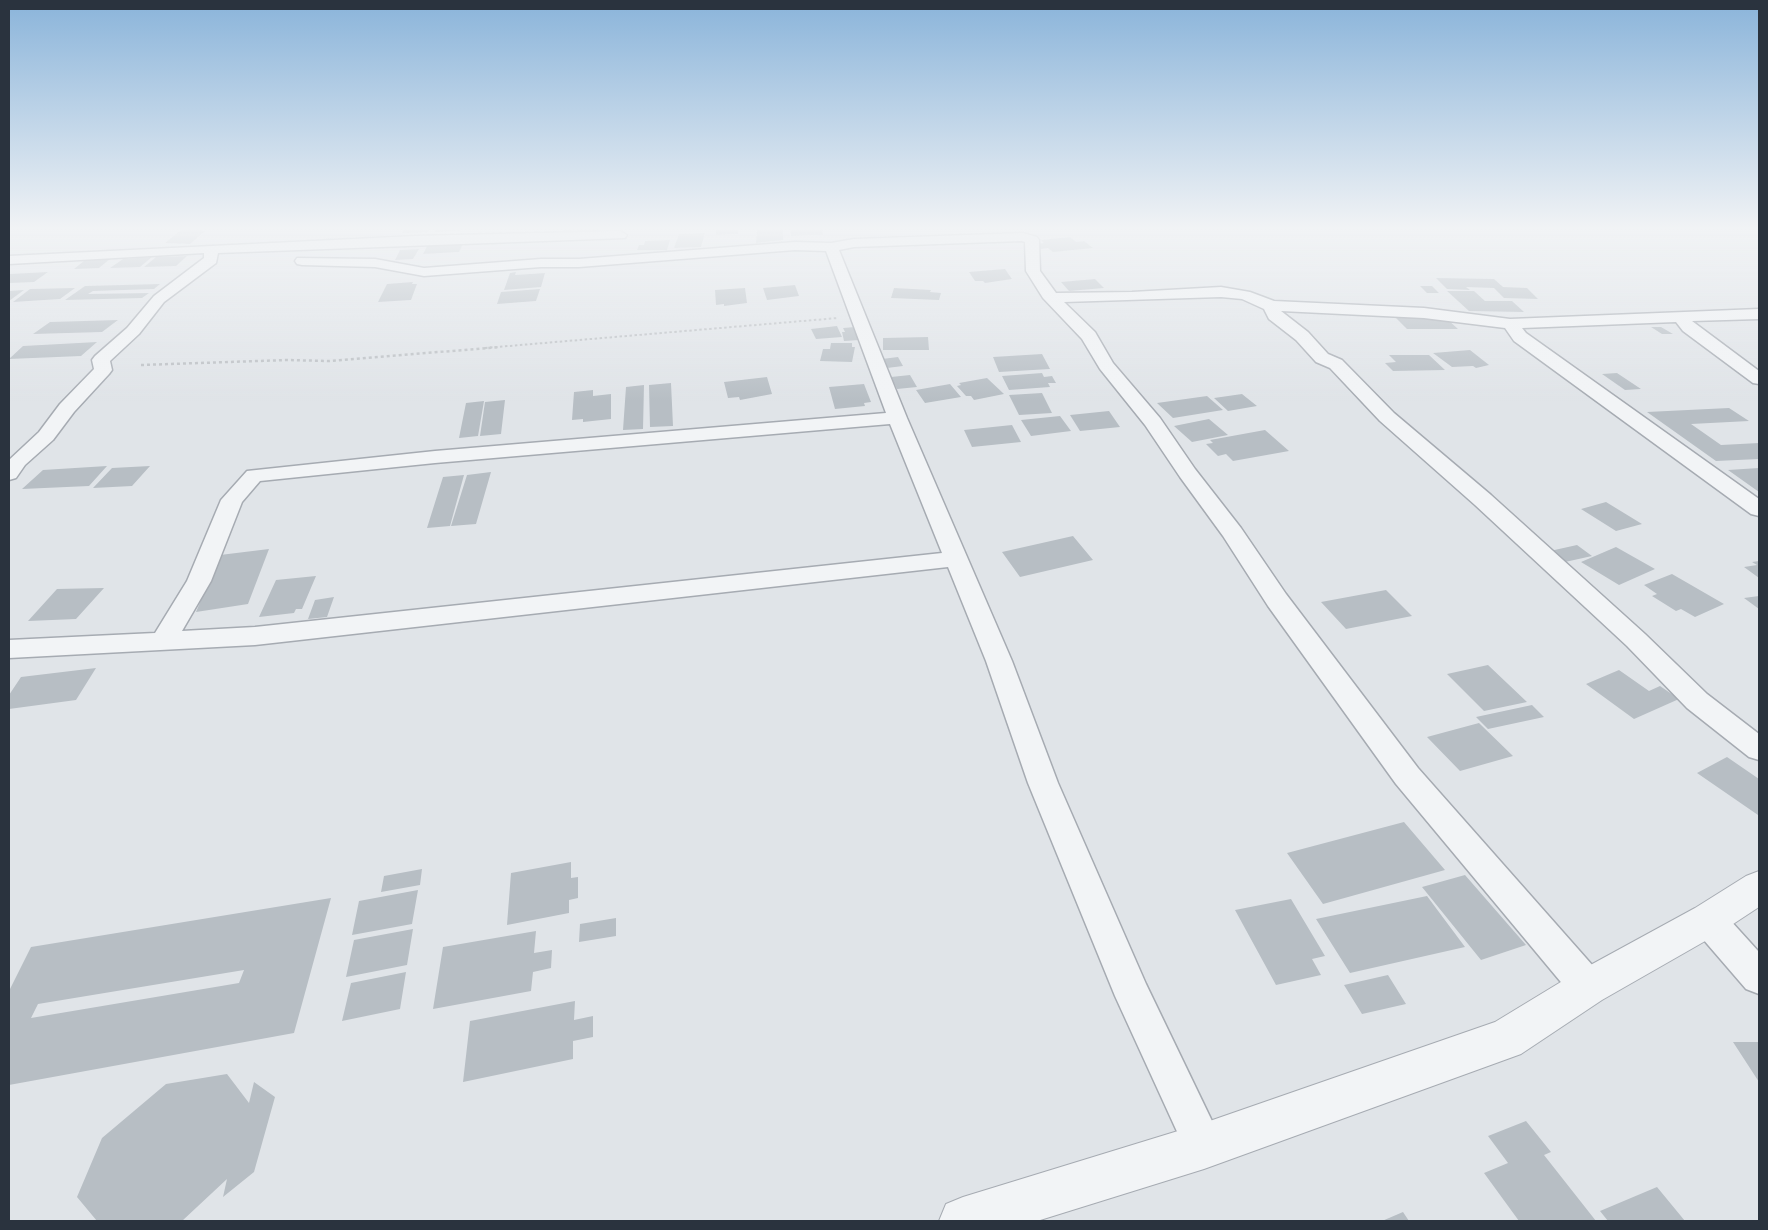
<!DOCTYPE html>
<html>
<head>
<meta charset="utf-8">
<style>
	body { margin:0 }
	#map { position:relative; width:1768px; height:1230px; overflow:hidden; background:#e0e4e8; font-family:Poppins,sans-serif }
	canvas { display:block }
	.frame { position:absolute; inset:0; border:10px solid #2a333e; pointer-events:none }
</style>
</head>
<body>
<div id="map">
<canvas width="1768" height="1230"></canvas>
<div class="frame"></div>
</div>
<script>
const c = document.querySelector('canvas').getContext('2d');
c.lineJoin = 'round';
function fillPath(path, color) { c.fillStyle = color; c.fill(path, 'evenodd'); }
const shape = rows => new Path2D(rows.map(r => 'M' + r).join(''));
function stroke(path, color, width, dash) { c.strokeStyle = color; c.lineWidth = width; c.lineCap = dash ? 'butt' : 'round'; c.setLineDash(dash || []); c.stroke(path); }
const building = shape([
	[182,229,204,229,201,231,205,231,190,244,165,243],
	[405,229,430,229,428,232,402,233],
	[436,229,462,229,462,230,435,232],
	[716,229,738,229,738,234,716,235],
	[757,229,783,229,783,240,756,243],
	[790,229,822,229,823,235,791,236],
	[705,233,701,247,674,248,679,234],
	[1070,237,1076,242,1084,241,1093,248,1053,252,1048,248,1041,249,1035,244,1044,243,1041,240],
	[670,240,667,250,637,250,639,245,644,245,645,241],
	[464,242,459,252,423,254,428,244],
	[419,249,413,259,395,260,400,250],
	[187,256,176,266,144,267,156,257],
	[152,257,140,267,110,268,123,259],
	[110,259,99,268,74,269,85,260],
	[1005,269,1012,279,985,283,983,281,975,281,969,272],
	[48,272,34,282,9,283,9,274],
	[516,272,515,275,545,273,541,287,504,290,510,273],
	[1436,278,1494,279,1503,287,1527,288,1538,299,1504,298,1494,288,1466,287,1470,290,1447,289],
	[1095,279,1104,288,1069,291,1061,282],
	[413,282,412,284,417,284,411,300,378,302,387,284],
	[160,284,154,289,93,291,88,294,149,293,142,298,65,300,85,286],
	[795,285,799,296,767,300,763,288],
	[1420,286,1432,286,1439,293,1427,293],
	[75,288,60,299,13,302,30,289],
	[745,288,747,303,724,306,724,304,716,305,715,290],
	[894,288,931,290,930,292,941,293,939,300,891,298],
	[540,289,536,301,497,304,501,292],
	[24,290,9,301,9,291],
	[1447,291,1474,291,1485,301,1512,301,1524,312,1469,311],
	[1396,318,1446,318,1458,329,1407,329],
	[118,320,102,332,33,334,50,322],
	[837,326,842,337,816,339,811,329],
	[855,327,859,340,844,341,842,332,845,332,843,328],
	[1651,327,1661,327,1673,334,1662,334],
	[928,337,929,350,883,350,883,338],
	[97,342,81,356,9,359,23,346],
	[831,343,852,343,852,347,855,347,852,362,820,361,823,349,830,349],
	[1470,350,1489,365,1476,368,1473,366,1452,367,1433,353],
	[1042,354,1050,369,999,372,993,357],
	[1389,355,1429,355,1445,370,1393,371,1385,363,1396,362],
	[898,357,903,366,887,368,882,359],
	[1042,373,1044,377,1052,376,1056,383,1048,383,1050,387,1009,390,1002,376],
	[1617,373,1641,389,1625,390,1602,374],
	[910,375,917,387,897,389,891,377],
	[767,377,772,394,740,400,739,397,728,398,724,382],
	[987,378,1004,394,974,400,971,396,966,396,957,386,961,385,959,383],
	[671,383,673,426,650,427,649,385],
	[864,384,871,402,864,403,865,406,835,409,829,387],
	[950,384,961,397,925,403,916,390],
	[644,385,643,429,623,430,626,387],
	[593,390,593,396,611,394,611,419,583,422,583,419,572,420,574,392],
	[1042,393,1052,413,1019,415,1009,395],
	[1242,394,1257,406,1228,411,1214,398],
	[1207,396,1223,410,1173,418,1157,403],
	[505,400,501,434,480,436,485,402],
	[484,401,478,436,459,438,466,403],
	[1729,408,1749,421,1691,424,1721,445,1759,443,1759,459,1716,461,1647,412],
	[1109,411,1120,427,1080,431,1070,415],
	[1060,416,1071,431,1031,436,1021,420],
	[1209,419,1228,435,1192,442,1174,426],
	[1012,425,1021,442,972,447,964,430],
	[1265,430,1289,451,1233,461,1226,454,1218,456,1206,444,1213,443,1210,440],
	[107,466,89,486,22,489,43,470],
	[150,466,132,486,93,488,112,468],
	[1759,468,1759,492,1728,470],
	[491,472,476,524,451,526,467,475],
	[464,475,450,526,427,528,443,477],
	[1606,502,1642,524,1616,531,1581,509],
	[1073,536,1093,560,1020,577,1002,552],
	[1577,545,1592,556,1565,562,1550,551],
	[1616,547,1655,569,1619,585,1581,562],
	[269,549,248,604,196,612,220,555],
	[1759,561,1759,578,1744,567,1757,565,1752,562],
	[1672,574,1724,604,1695,617,1681,609,1676,611,1652,596,1657,594,1644,585],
	[316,576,302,609,296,609,294,613,259,617,276,580],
	[104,588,76,619,28,621,57,589],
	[1386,590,1412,616,1346,629,1321,602],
	[1759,596,1759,609,1744,598],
	[334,597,327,617,308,619,315,600],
	[1488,665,1527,702,1484,711,1447,674],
	[96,668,76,700,9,709,9,695,21,677],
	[1619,670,1649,691,1660,686,1679,699,1634,719,1586,684],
	[1532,705,1544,717,1488,729,1476,717],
	[1479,723,1513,756,1460,771,1427,737],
	[1727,757,1759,779,1758,815,1697,773],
	[1404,822,1445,870,1323,904,1287,853],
	[571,862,571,878,578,877,578,898,569,900,569,913,507,925,511,873],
	[422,869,420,885,381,892,384,876],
	[1465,875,1526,945,1481,960,1422,887],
	[418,890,412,924,352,935,359,901],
	[1427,896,1465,947,1350,973,1316,919],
	[331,898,294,1033,9,1085,9,991,31,947],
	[244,970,239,983,31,1018,38,1004],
	[1291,899,1325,956,1312,959,1321,975,1276,985,1235,910],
	[616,918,616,936,579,942,580,924],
	[413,929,407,965,346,977,354,940],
	[536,931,534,953,552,950,551,968,533,972,531,991,433,1009,443,947],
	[406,972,400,1009,342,1021,351,983],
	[1388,975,1406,1004,1362,1014,1344,985],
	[575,1001,574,1020,593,1016,593,1037,573,1041,573,1059,463,1082,470,1021],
	[1733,1042,1759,1042,1759,1082],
	[227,1074,249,1103,254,1082,275,1097,254,1172,223,1197,227,1179,182,1221,97,1221,77,1197,102,1138,166,1084],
	[1526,1121,1551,1152,1544,1155,1596,1221,1519,1221,1484,1173,1508,1163,1488,1136],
	[1657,1187,1685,1221,1608,1221,1600,1211],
	[1403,1212,1409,1221,1382,1221]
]);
const pathFar1 = shape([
	[485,348,838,318]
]);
const path = shape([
	[141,365,287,360,329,361,500,347]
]);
const minor = shape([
	[620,231,627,235,625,238,218,253,216,263,164,302,139,334,110,361,112,370,109,374,74,412,53,440,25,465,16,478,9,480,9,460,39,432,60,404,94,369,92,360,95,356,127,328,154,296,204,258,204,253,9,264,9,256,414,236,620,231],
	[1023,233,1037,237,1039,240,1040,271,1056,293,1132,292,1221,287,1250,292,1274,301,1424,308,1510,319,1759,309,1759,319,1692,321,1759,371,1759,384,1753,383,1683,331,1676,322,1522,328,1526,333,1759,499,1759,516,1751,514,1514,341,1505,328,1424,318,1281,311,1308,332,1328,354,1342,360,1394,413,1491,495,1645,634,1707,694,1759,734,1759,760,1749,757,1687,708,1627,646,1475,505,1380,421,1330,368,1316,362,1296,340,1269,319,1264,309,1242,299,1221,297,1064,302,1095,332,1113,363,1160,418,1195,469,1241,528,1286,594,1418,768,1601,975,1606,987,1601,999,1588,1004,1575,999,1396,784,1268,606,1223,536,1180,477,1145,425,1100,369,1082,339,1043,298,1026,271,1025,242,1022,241,854,247,839,250,907,418,1012,661,1058,783,1146,984,1224,1146,1218,1160,1204,1166,1190,1160,1115,996,1028,783,986,661,948,567,255,645,9,658,9,640,155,633,187,581,221,500,247,471,435,451,886,413,826,251,795,250,579,267,541,267,424,276,375,267,302,265,297,264,295,261,297,258,375,259,424,268,541,259,579,259,795,242,831,243,854,239,1023,233],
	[890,424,942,553,255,627,182,631,211,581,242,502,260,481,435,463,890,424],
	[1708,905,1720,909,1759,952,1759,994,1746,989,1696,931,1691,920,1696,909,1708,905]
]);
const tertiary = shape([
	[1759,871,1759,907,1721,932,1602,1000,1521,1054,1204,1169,1037,1221,939,1221,946,1204,963,1197,1204,1123,1495,1022,1574,974,1695,908,1746,876,1759,871]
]);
fillPath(building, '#b7bec4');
stroke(minor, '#a6abb2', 3);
stroke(tertiary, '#a6abb2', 2);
stroke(pathFar1, '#babec2', 2, [2.5, 2.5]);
stroke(path, '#babec2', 2.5, [3, 3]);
fillPath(minor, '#f2f4f6');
fillPath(tertiary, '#f2f4f6');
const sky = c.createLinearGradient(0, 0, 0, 401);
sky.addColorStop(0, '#8ab4da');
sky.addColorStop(0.57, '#f1f3f5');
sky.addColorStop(1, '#f1f3f500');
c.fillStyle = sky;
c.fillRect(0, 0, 1768, 401);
</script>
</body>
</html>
